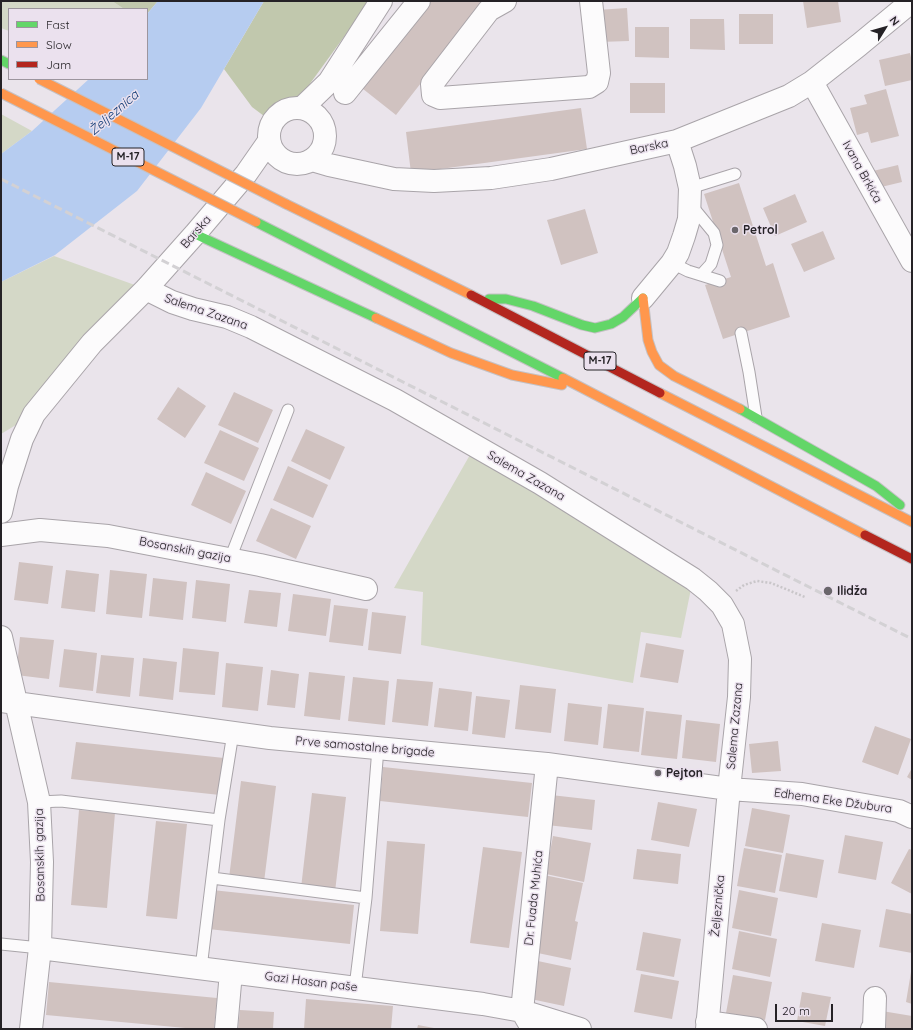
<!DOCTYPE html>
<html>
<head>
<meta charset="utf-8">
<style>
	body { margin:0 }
	#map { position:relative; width:913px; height:1030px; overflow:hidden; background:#eae4eb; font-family:Quicksand,sans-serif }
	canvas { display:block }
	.frame { position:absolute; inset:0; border:2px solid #252226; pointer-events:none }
	.legend { position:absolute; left:8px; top:8px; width:140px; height:72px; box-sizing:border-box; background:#ebe1ee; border:1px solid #9c959e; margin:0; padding:5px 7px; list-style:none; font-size:12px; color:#252226 }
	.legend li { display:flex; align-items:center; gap:8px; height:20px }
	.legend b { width:20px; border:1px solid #9c959e }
	.north { position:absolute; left:865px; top:8px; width:40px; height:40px; -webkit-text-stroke:3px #ebe1ee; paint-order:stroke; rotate:53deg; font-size:11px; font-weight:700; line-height:16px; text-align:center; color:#252226 }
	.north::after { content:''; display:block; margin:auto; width:14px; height:18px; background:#252226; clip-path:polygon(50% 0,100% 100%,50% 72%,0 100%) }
	.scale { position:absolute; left:775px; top:1004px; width:58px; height:18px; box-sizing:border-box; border:2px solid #252226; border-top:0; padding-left:5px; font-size:12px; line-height:14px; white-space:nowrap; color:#252226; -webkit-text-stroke:3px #ebe1ee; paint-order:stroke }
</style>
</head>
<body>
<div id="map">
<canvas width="913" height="1030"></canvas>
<div class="frame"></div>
<ul class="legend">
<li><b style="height:5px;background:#63d668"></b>Fast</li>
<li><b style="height:5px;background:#ff974d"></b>Slow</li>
<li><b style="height:5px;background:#b3261e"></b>Jam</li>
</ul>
<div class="north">N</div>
<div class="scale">20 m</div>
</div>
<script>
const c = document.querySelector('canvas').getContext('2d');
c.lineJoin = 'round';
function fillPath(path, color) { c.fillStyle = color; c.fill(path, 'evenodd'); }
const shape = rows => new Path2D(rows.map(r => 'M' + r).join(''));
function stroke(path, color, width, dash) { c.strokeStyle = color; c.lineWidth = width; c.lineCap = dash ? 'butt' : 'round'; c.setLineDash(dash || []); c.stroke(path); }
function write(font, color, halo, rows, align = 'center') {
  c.font = font + ' Quicksand,sans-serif'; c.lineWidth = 3; c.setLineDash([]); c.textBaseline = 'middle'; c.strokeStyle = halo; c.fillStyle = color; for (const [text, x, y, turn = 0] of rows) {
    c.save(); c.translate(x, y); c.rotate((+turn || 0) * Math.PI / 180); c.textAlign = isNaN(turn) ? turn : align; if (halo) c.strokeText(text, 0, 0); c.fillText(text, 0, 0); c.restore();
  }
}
const green = shape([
	[1,1,112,1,124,9,9,9,9,31,1,28],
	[1,114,32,131,1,154],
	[54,256,146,289,34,414,1,434,1,282],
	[475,446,693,579,681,638,641,632,633,683,421,645,423,592,394,588]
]);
const forest = shape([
	[112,1,158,1,147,14,147,9,124,9],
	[264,1,370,1,293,107,284,110,277,115,272,122,252,107,224,69]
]);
const water = shape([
	[158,1,264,1,201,108,137,191,55,255,1,282,1,154,32,131,89,79,147,79,147,14]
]);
const building = shape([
	[424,1,485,1,396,115,358,85],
	[803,1,838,1,841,22,807,28],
	[627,8,629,41,599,42,597,10],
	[739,14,773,14,773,44,739,44],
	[690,19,724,19,725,50,690,49],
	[635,27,669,27,669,58,635,57],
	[910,53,912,62,912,80,885,86,879,60],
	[630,83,665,83,665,113,630,113],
	[886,89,899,136,871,143,868,132,857,135,850,108,867,104,864,95],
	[581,108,587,149,411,173,406,132],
	[898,165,902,182,877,188,873,171],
	[739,183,766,266,773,263,790,317,723,339,705,285,731,277,704,194],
	[795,194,807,222,775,236,763,208],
	[585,209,598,253,561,265,547,220],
	[823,231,835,259,804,272,791,244],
	[178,387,206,406,185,438,157,419],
	[234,392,273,410,258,443,218,425],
	[306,429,345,447,330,480,291,461],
	[220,430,259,448,244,481,204,463],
	[288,466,328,485,313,518,273,500],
	[206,472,246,491,231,524,191,505],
	[271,508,311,526,296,559,256,541],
	[19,562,53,566,48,604,14,600],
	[66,570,99,574,95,612,61,608],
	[110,570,147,574,142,618,106,614],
	[153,578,187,582,183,620,149,616],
	[196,580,230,584,226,622,192,618],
	[249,590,281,593,277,627,244,623],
	[293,594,331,599,326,636,288,631],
	[334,605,368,609,363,646,329,642],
	[372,612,406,616,401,654,368,650],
	[20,637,54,640,49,679,16,675],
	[646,643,684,650,678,683,640,677],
	[183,648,219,652,215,695,179,692],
	[64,649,97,653,93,691,59,687],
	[101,655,134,658,130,697,96,693],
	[143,658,177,662,173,700,139,696],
	[226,663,263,667,258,711,222,707],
	[271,670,299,674,295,708,267,705],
	[309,672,345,676,340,720,304,716],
	[353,677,389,681,385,725,348,721],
	[397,679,433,682,428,726,392,722],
	[520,685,556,689,551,733,515,729],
	[439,688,472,692,468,731,434,727],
	[476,696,510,700,505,738,472,734],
	[568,703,602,707,598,745,564,741],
	[608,704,644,708,639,752,603,748],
	[646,711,682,715,677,759,641,755],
	[686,720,720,724,716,762,682,758],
	[875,726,911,739,898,775,862,762],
	[778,741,781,771,752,773,749,744],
	[76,742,224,758,220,795,71,779],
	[383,767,532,783,528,817,380,801],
	[912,768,912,780,907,777],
	[241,781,276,786,264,882,229,878],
	[312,793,346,797,335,892,301,888],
	[551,795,595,800,592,830,547,825],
	[658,802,697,809,689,847,651,840],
	[752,808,790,815,783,853,745,846],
	[79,810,115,813,107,908,71,905],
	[156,821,187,824,177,919,146,916],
	[845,835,883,842,876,880,838,873],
	[553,836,591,843,584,882,546,874],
	[387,841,425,844,418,934,380,931],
	[483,847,522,852,509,948,470,943],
	[744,848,782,855,775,893,737,886],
	[637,849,681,854,678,884,633,879],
	[909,849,912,850,912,894,891,883],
	[786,853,824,860,817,898,779,891],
	[544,875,583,883,575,921,578,922,571,960,533,952],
	[212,890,354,905,350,944,208,929],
	[739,890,778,898,771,936,732,928],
	[886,909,912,914,912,953,879,947],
	[822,923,861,930,854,968,815,961],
	[739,931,777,939,770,977,732,969],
	[643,932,681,939,674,977,636,970],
	[533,960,571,968,564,1006,526,998],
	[911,972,912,972,912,1004,906,1002],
	[641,974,679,981,672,1019,634,1012],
	[733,975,772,982,765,1020,726,1013],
	[49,982,217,998,214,1029,196,1029,46,1015],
	[802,992,831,997,825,1026,797,1021],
	[306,999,393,1006,391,1029,304,1029],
	[240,1010,274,1012,273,1029,238,1029],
	[882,1011,912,1016,912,1029,878,1029],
	[418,1025,434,1028,434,1029,417,1029]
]);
const path = shape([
	[736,591,744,585,757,581,771,583,805,597]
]);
const lane = shape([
	[690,188,735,174],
	[691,205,714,233,717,245,711,264,701,275],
	[672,263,688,271,720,281],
	[741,333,749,372,756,417],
	[230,559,288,410],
	[39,802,61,801,219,820],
	[212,878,366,898],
	[1,944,40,948],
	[201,968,219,820,233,733],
	[355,987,366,898,378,748]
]);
const street = shape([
	[505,1,489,10,432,84,433,95,440,98,589,87,597,82,599,73,591,1],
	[812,82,912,261],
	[345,93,419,1],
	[303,107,329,82,381,1],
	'269 136a28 28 0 1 1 56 0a28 28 0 1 1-56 0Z',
	[312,160,329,165,394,179,434,181,491,178,551,169,677,141,789,96,812,82,859,45,905,7,910,1],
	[146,289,172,302,193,309,227,317,251,327,395,400,540,483,693,579,708,591,722,605,733,624,740,659,739,697,729,789,707,1029],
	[643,298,672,263,678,253,684,236,689,219,690,188,685,166,677,141],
	[1,512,7,486,22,439,34,414,92,343,146,289,195,234,246,174,269,141],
	[1,535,40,530,108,536,260,565,366,589],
	[1,637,39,802,42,862,40,948,31,1029],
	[1,701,270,738,547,764,729,789,802,794,899,811,912,817],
	[40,948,483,1004,522,1011,580,1029],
	[707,1022,756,1029],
	[529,1023,522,1011,547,764],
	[226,1029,231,972],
	[872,1029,874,1027,875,998]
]);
const fast = shape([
	[1,60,9,64],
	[256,222,563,378],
	[195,234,376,318],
	[489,299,506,299,533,306,582,325,595,328,611,324,623,317,643,298],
	[740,409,876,486,900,505]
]);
const slow = shape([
	[286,204,471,295],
	[643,298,648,340,652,352,659,365,674,376,740,409],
	[376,318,451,353,512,375,562,385],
	[563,378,865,535],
	[660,393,912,522]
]);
const jam = shape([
	[471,295,660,393],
	[865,535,912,559]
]);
const rail = shape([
	[1,179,912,639]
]);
const slowBridge = shape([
	[39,79,286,204],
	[1,93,256,222]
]);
const markers = [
	[735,230,4,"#6a666b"],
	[828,591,5,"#6a666b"],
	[658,773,4,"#6a666b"]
];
const shields = [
	[128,157,32],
	[600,361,32]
];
const shieldNames = [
	["M-17",128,157],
	["M-17",600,361]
];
const streetNames = [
	["Barska",649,147,-12],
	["Ivana Brkića",862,172,61],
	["Barska",196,232,-49],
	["Salema Zazana",206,312,19],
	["Salema Zazana",526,476,30],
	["Bosanskih gazija",185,550,11],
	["Salema Zazana",735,726,-85],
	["Prve samostalne brigade",365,747,5],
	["Edhema Eke Džubura",833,801,8],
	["Bosanskih gazija",40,855,-91],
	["Dr. Fuada Muhića",534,898,-84],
	["Željeznička",718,906,-85],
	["Gazi Hasan paše",311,982,7]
];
const poiNames = [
	["Petrol",743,230],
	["Ilidža",837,591],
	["Pejton",666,773]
];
const waterNames = [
	["Željeznica",114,113,-41]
];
fillPath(green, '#d4d8c7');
fillPath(forest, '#c1c8ad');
fillPath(water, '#b6ccf0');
fillPath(building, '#d0c2c0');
stroke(lane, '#a9a4a9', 13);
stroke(street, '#a9a4a9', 24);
stroke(fast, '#c4c1c4', 11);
stroke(slow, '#c4c1c4', 11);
stroke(jam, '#c4c1c4', 11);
stroke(path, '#c9c6c9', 2.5, [2, 2]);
stroke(lane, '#fcfbfc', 11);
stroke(street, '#fcfbfc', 22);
stroke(fast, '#63d668', 9);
stroke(slow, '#ff974d', 9);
stroke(jam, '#b3261e', 9);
stroke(rail, '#d3d1d4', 3, [8, 4]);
stroke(slowBridge, '#c4c1c4', 11, []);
stroke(slowBridge, '#ff974d', 9);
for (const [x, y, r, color] of markers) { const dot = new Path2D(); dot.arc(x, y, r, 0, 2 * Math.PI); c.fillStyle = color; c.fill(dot); stroke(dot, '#ebe1ee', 1.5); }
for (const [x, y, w] of shields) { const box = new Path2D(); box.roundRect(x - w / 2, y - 9, w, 18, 3); c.fillStyle = '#ebe1ee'; c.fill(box); stroke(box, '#252226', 1); }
write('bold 11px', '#252226', null, shieldNames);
write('12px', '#252226', '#ebe1ee', streetNames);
write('bold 12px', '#252226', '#ebe1ee', poiNames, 'left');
write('italic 13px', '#143d77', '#ebe1ee', waterNames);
</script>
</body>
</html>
